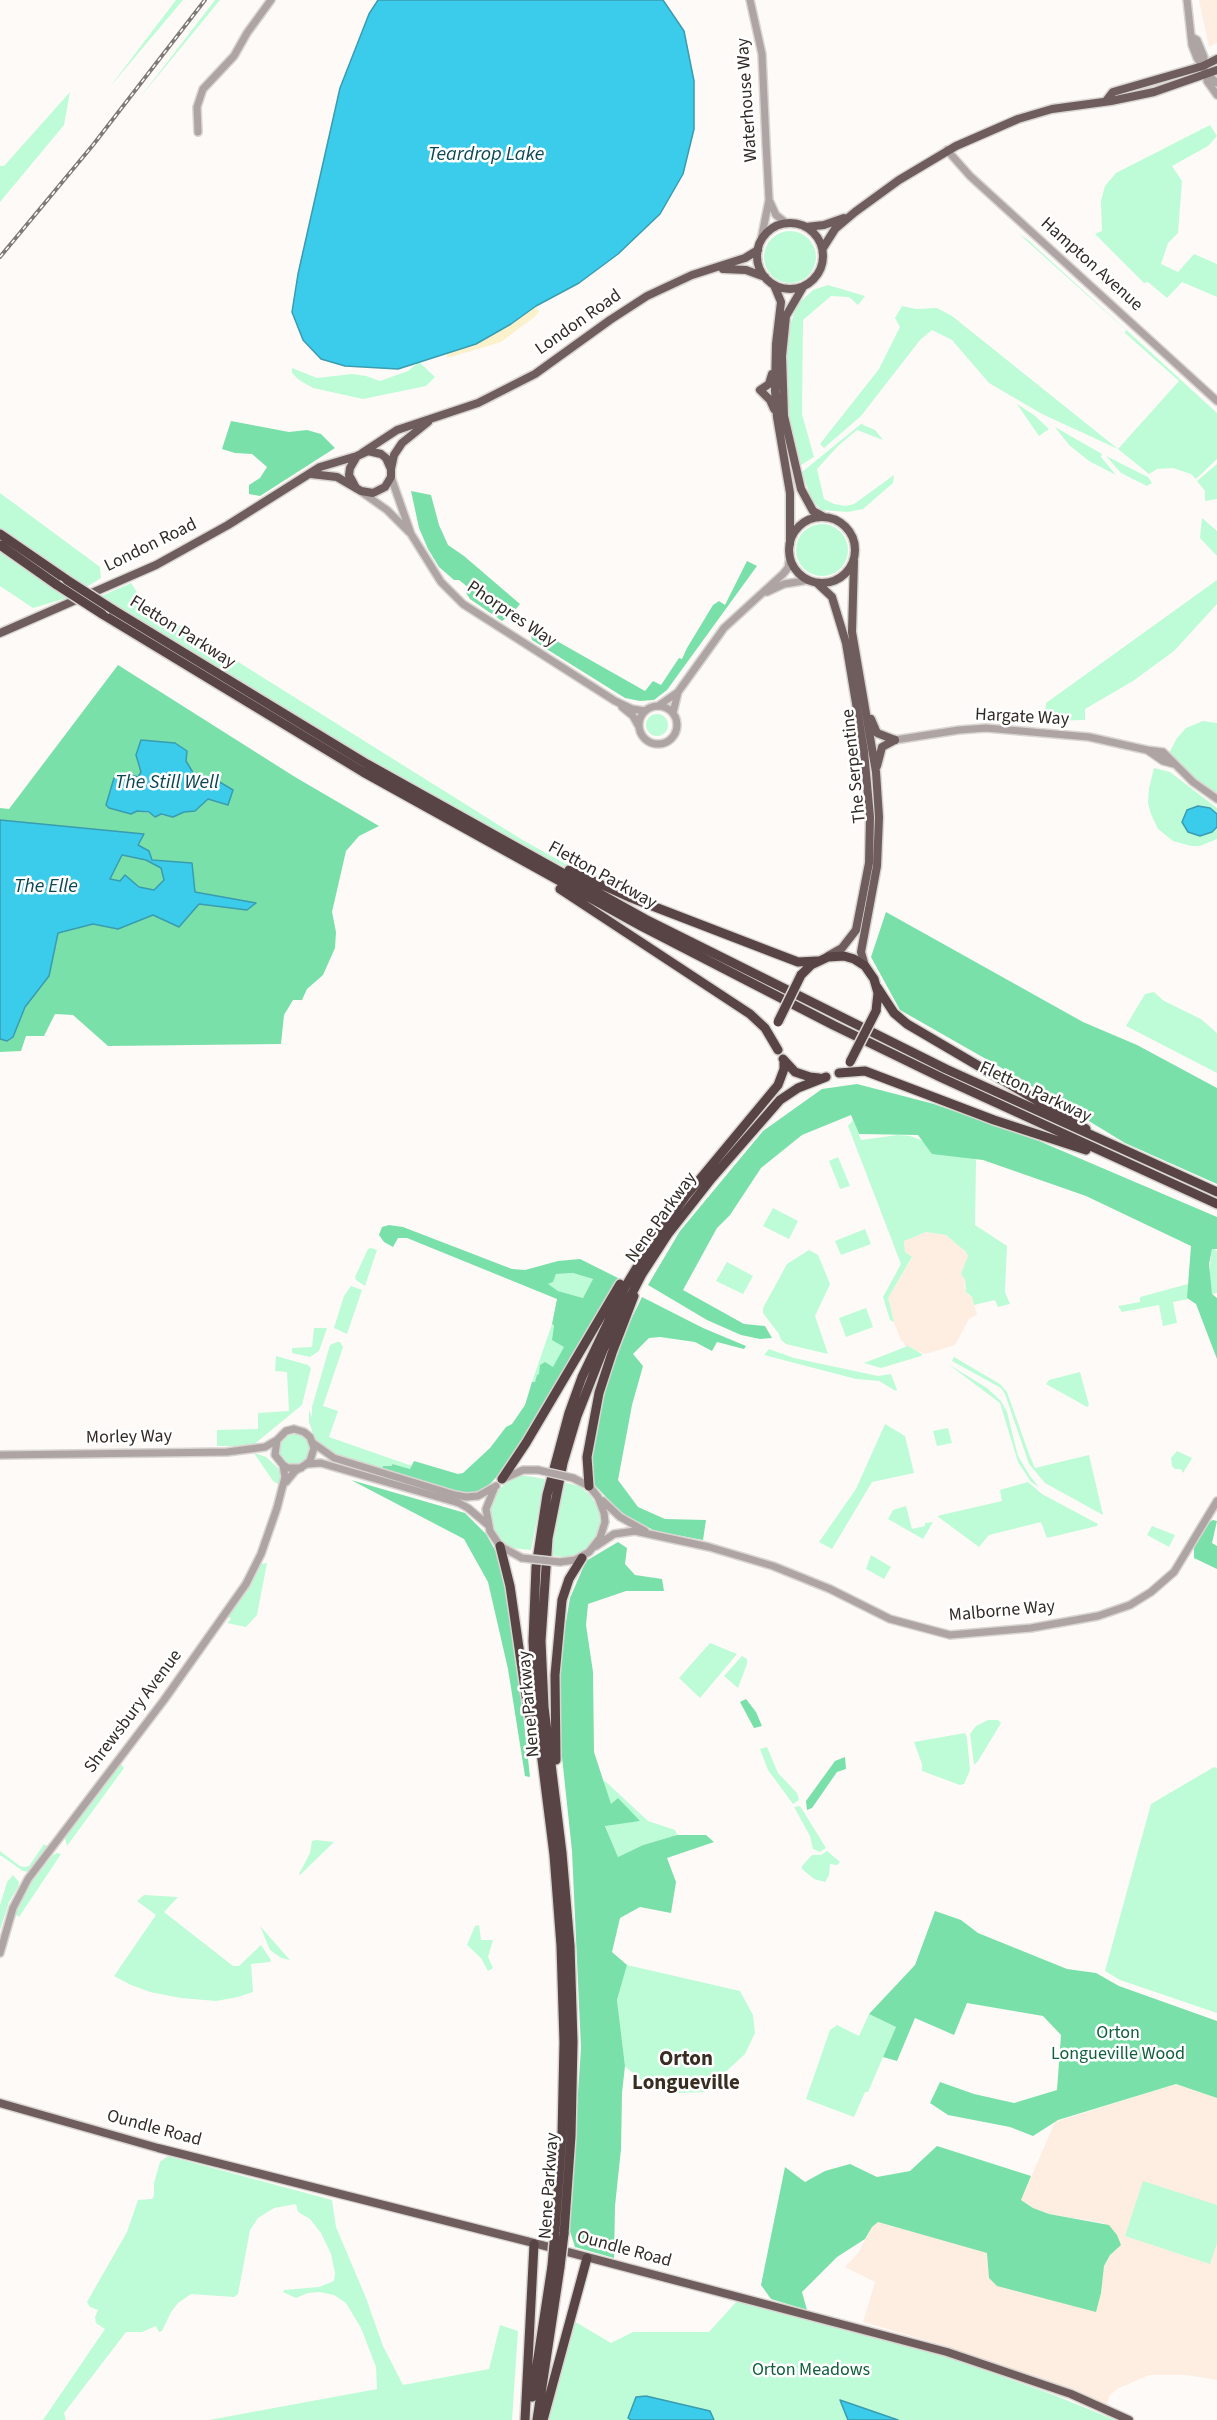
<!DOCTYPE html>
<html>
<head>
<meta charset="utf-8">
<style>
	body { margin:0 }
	canvas { display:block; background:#fefaf7 }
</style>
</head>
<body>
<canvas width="1217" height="2420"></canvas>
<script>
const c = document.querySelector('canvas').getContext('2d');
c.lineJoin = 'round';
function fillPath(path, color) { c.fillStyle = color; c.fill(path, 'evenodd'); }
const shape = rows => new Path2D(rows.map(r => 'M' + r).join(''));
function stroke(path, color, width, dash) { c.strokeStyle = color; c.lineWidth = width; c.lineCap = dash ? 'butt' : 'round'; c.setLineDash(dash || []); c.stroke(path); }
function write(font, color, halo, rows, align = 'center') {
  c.font = font + ' "Source Sans 3",sans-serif'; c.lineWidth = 5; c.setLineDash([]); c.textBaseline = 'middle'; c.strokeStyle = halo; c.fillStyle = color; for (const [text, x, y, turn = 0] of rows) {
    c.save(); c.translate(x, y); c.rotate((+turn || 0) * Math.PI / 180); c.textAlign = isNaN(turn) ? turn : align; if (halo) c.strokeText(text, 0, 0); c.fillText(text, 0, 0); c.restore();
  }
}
const education = shape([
	[1199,0,1217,0,1217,43,1209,47],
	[926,1232,946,1235,960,1245,968,1256,964,1286,968,1295,972,1297,977,1315,969,1319,955,1345,926,1354,906,1347,903,1341,901,1341,890,1311,888,1298,912,1258,905,1252,904,1241],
	[1176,2084,1217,2098,1217,2380,1186,2375,1149,2375,1117,2389,1109,2396,1107,2405,1067,2388,949,2347,863,2322,875,2282,845,2267,858,2253,872,2227,878,2222,988,2253,989,2278,997,2286,1101,2293,1104,2266,1110,2255,1118,2248,1104,2223,1049,2214,1033,2208,1021,2200,1055,2122]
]);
const green = shape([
	[176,0,183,0,109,88],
	[215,0,220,0,138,100],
	[70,92,64,125,0,202,0,166,4,166],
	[1210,125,1217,136,1208,146,1172,166,1182,181,1178,233,1168,243,1161,264,1178,272,1194,254,1217,264,1217,297,1182,282,1167,298,1148,282,1144,283,1095,234,1102,231,1101,201,1105,186,1116,173],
	'764 257a26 26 0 1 1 52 0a26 26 0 1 1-52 0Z',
	[1019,234,1028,240,1217,413,1217,459,1196,479,1191,474,1173,468,1157,469,1149,474,1118,449,1042,414,989,383,952,340,932,330,920,340,861,416,824,448,820,444,879,369,900,327,895,318,902,306,916,309,937,308,952,316,1118,449,1179,381,1125,333,1126,330],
	[828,285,865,296,858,305,849,297,831,296,803,320,802,414,814,457,801,465,789,416,786,374,787,334,797,305,813,290],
	[419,362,435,377,426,386,363,399,313,388,299,380,292,373,292,368,317,378,352,374,366,376,380,381,408,371],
	[1017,404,1034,415,1049,429,1039,436],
	[861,424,875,430,883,440,857,430,838,446,817,469,824,499,834,504,846,506,854,504,894,475,893,483,863,509,848,512,821,510,811,498,802,472],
	[1055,427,1102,454,1101,457,1116,475,1089,461,1069,445],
	[1106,456,1148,477,1152,483,1147,486,1121,473],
	[1217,464,1217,499,1205,501,1205,491,1197,481],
	[0,493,100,567,101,578,85,588,0,529],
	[1202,518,1217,531,1217,556,1200,538],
	'796 550a26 26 0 1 1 52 0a26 26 0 1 1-52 0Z',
	[0,552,67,598,33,608,0,586],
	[1217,580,1217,604,1174,651,1133,681,1085,709,1085,720,1044,721,1046,703],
	[131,583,144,603,521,839,596,881,520,846,428,795,239,684,99,597],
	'646 725a11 11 0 1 1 22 0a11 11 0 1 1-22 0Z',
	[1203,721,1217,723,1217,797,1202,788,1169,753,1177,738,1186,728],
	[1154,768,1170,772,1217,808,1217,839,1200,846,1191,846,1173,841,1158,829,1151,814,1148,803,1149,788],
	[1154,992,1164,1001,1201,1019,1217,1033,1217,1073,1126,1026,1145,994],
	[853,1120,861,1140,898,1135,910,1136,976,1160,975,1225,1007,1246,1005,1292,1010,1304,998,1307,995,1300,974,1305,972,1297,966,1292,965,1279,961,1274,968,1256,965,1251,946,1235,926,1232,904,1241,905,1252,912,1257,888,1298,894,1322,890,1320,883,1297,901,1264,848,1126],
	[838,1157,850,1186,840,1189,829,1161],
	[773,1208,798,1221,789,1239,763,1226],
	[865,1229,871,1244,841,1255,835,1241],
	[371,1248,377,1250,365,1286,356,1280,355,1277,368,1249],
	[1212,1248,1217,1251,1217,1293,1212,1294,1209,1276],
	[809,1250,818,1255,830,1284,815,1316,828,1354,786,1344,781,1340,779,1334,763,1313,763,1308,787,1264],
	[727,1262,753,1276,743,1294,716,1281],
	[573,1273,593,1279,583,1298,558,1291,547,1284,553,1282,556,1274],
	[1188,1284,1188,1299,1173,1302,1177,1323,1163,1326,1159,1305,1122,1312,1118,1306,1140,1302,1140,1297],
	[351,1286,362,1290,347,1334,334,1328,344,1296],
	[866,1308,873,1327,846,1337,839,1318],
	[552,1324,565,1347,553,1368,539,1374,535,1382,532,1382],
	[314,1328,327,1328,319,1351,310,1357,292,1353,292,1348,312,1347],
	[337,1342,340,1342,343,1347,323,1406,338,1411,329,1437,412,1466,410,1469,394,1464,382,1470,332,1455,315,1439,309,1422,309,1410,312,1417,312,1407,330,1345],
	[908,1346,922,1354,921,1356,881,1368,864,1363],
	[769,1349,794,1358,878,1376,891,1374,897,1390,896,1391,879,1381,856,1379,764,1355],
	[276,1356,308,1365,311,1368,302,1405,252,1446,217,1446,217,1430,258,1429,258,1413,289,1411,287,1372,275,1371],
	[954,1357,1000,1384,1007,1392,1029,1454,1035,1468,1089,1455,1103,1515,1045,1483,1029,1464,1005,1394,1001,1388,952,1361],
	[948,1364,987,1388,1001,1401,1007,1412,1018,1456,1030,1476,1039,1487,1031,1482,1018,1462,1000,1403],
	[1080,1372,1089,1405,1087,1407,1046,1384,1049,1380],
	[885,1424,905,1436,914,1473,872,1482,832,1549,819,1542,856,1489],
	[948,1428,952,1443,937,1446,933,1431],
	'278 1449a16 16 0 1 1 32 0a16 16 0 1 1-32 0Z',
	[1177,1451,1192,1458,1183,1473,1181,1469,1175,1469,1172,1466,1171,1458],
	[254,1453,266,1457,277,1467,281,1474,280,1485,273,1481],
	[521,1475,545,1479,531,1550,511,1548,500,1538,491,1524,490,1509,494,1494,506,1483],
	[563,1482,579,1486,590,1495,599,1509,600,1523,595,1539,584,1551,569,1558,551,1555],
	[1028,1482,1042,1494,1098,1524,1097,1526,1047,1538,1041,1522,989,1535,979,1547,937,1516,1002,1501,1000,1490],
	[906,1506,912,1529,925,1526,925,1523,933,1522,923,1539,888,1519,893,1510],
	[1152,1526,1175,1535,1169,1547,1147,1535],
	[871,1555,891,1567,884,1579,866,1569],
	[267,1563,257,1615,246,1627,227,1623,231,1619,228,1616,243,1596,260,1564],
	[710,1643,737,1654,700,1698,679,1678],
	[742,1656,747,1659,747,1664,738,1688,724,1676],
	[988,1720,998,1720,1001,1723,978,1761,974,1765,970,1734,976,1726],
	[965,1733,967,1738,970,1770,964,1784,960,1785,922,1771,922,1764,914,1742],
	[767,1747,778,1773,797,1793,799,1800,793,1804,768,1770,760,1749],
	[121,1764,124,1768,67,1846,65,1838],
	[1214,1767,1217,1768,1217,2013,1120,1980,1105,1971,1151,1804],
	[605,1781,648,1821,675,1830,677,1835,643,1845,618,1857,605,1825,640,1821,611,1805,603,1782],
	[800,1806,826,1848,820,1852,813,1849,810,1836,794,1807],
	[316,1840,334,1842,300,1875,299,1874,310,1853,312,1841],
	[44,1844,48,1847,30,1872,23,1871,0,1855,0,1851,20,1866,25,1867,29,1866],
	[827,1851,840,1862,837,1865,830,1864,829,1875,825,1882,814,1879,802,1869,802,1866,812,1855,821,1855],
	[57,1853,61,1854,19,1917,15,1914,26,1889,53,1855],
	[13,1875,19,1882,18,1887,9,1902,0,1930,0,1905,7,1882],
	[144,1895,178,1897,164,1912,233,1966,239,1966,261,1945,271,1960,270,1962,251,1964,253,1992,238,1997,216,2001,181,1998,150,1992,131,1985,114,1976,156,1915,137,1901],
	[479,1925,481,1940,493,1940,488,1957,493,1968,488,1971,481,1958,467,1945,475,1926],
	[260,1926,290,1960,281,1958,270,1950],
	[627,1965,740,1991,753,2015,755,2033,745,2054,704,2092,678,2093,649,2084,637,2077,625,2066,617,2000],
	[869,2014,896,2027,868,2092,865,2092,854,2117,806,2099,830,2030,837,2025,859,2036],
	[168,2156,332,2200,336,2227,366,2298,383,2346,403,2385,489,2369,500,2325,518,2331,512,2420,209,2420,377,2389,376,2367,361,2328,346,2303,334,2295,319,2292,308,2293,296,2298,283,2292,284,2290,319,2287,334,2281,335,2273,331,2254,321,2233,310,2219,298,2212,296,2204,274,2208,258,2218,250,2230,238,2294,234,2297,191,2294,178,2303,171,2312,162,2331,159,2332,156,2326,142,2332,126,2332,64,2413,66,2420,43,2420,105,2329,96,2323,95,2317,98,2310,90,2307,87,2302,127,2232,138,2200,152,2199,154,2196,154,2183,160,2162],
	[1143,2181,1217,2205,1217,2243,1210,2264,1125,2236],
	[738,2300,947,2357,1054,2395,1115,2420,546,2420,572,2320,611,2343,633,2332,709,2332]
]);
const forest = shape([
	[231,421,289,432,307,430,321,434,335,448,260,496,249,494,249,485,260,478,267,467,252,454,235,453,222,449],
	[411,491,431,495,439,525,448,545,464,556,520,604,511,615,502,621,470,599,466,593,469,588,459,580,454,580,439,567,428,549,419,528],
	[747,561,757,566,667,690,654,700,640,701,625,698,532,640,529,627,531,621,546,630,548,636,645,691,653,681,661,685,679,658,682,659,687,648,713,605,719,601,725,605],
	[118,665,295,777,379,826,359,836,346,851,332,912,336,932,335,948,323,975,307,989,302,1000,293,1000,284,1015,281,1044,108,1046,73,1015,55,1014,44,1036,26,1036,21,1051,0,1052,0,1039,7,1041,13,1037,25,1007,48,976,58,933,93,924,118,929,153,915,179,927,199,904,247,910,255,903,194,892,152,860,138,845,143,834,0,820,0,808,9,809],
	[141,740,156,742,201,787,208,788,208,799,195,811,184,812,173,817,137,811,127,774,138,777,141,772,136,755],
	[121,855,146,860,162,868,164,880,154,890,139,887,125,876,120,881,109,879],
	[886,912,1083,1022,1137,1045,1217,1088,1217,1184,1125,1143,1000,1067,900,1010,871,957],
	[857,1084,934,1104,1039,1141,1217,1217,1217,1249,1212,1249,1209,1264,1212,1294,1217,1298,1217,1359,1196,1304,1187,1298,1191,1246,1086,1196,983,1160,932,1154,918,1135,859,1134,851,1115,802,1135,761,1168,730,1215,717,1228,683,1290,744,1324,765,1326,772,1338,760,1339,741,1335,707,1320,648,1285,680,1231,763,1131,822,1089],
	[389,1225,403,1227,512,1269,525,1270,558,1261,580,1259,618,1278,603,1309,512,1460,490,1484,475,1494,466,1495,382,1470,383,1466,391,1466,393,1464,410,1469,414,1461,458,1474,463,1473,490,1448,506,1427,512,1424,525,1405,532,1382,535,1382,537,1375,539,1374,540,1365,545,1362,553,1367,564,1347,552,1340,554,1326,552,1324,557,1299,407,1238,398,1238,393,1247,384,1242,379,1235,382,1227],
	[573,1273,593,1279,583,1298,558,1291,548,1284,553,1282,556,1274],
	[642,1297,703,1328,746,1346,744,1349,717,1342,712,1351,695,1342,660,1337,649,1338,633,1354,643,1366,632,1405,618,1480,638,1507,665,1519,706,1520,703,1540,655,1531,620,1512,590,1480,594,1433,612,1359],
	[351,1480,465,1513,486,1534,495,1550,502,1562,518,1667,530,1777,525,1776,508,1669,488,1582,464,1539],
	[1213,1520,1217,1521,1212,1543,1217,1546,1217,1569,1194,1558,1194,1546,1207,1523],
	[618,1542,627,1548,625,1564,635,1575,662,1579,664,1591,626,1591,588,1604,586,1625,593,1672,594,1752,611,1804,618,1798,640,1821,605,1826,618,1857,643,1845,677,1835,706,1835,714,1842,667,1858,676,1882,671,1913,640,1907,620,1918,612,1952,627,1965,617,2000,625,2066,622,2093,621,2149,615,2206,614,2258,575,2247,569,2228,581,2048,572,1851,558,1719,562,1645,570,1598,586,1561],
	[746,1699,756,1712,762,1726,754,1728,740,1702],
	[845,1757,846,1769,837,1772,812,1808,807,1810,806,1801,835,1761],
	[935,1911,961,1920,978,1933,1067,1969,1096,1973,1119,1986,1217,2021,1217,2098,1176,2084,1058,2120,1033,2136,1010,2127,948,2115,930,2103,940,2082,974,2094,1014,2103,1057,2090,1061,2035,1043,2016,967,2003,954,2035,915,2018,897,2061,883,2057,896,2027,869,2014,915,1965],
	[937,2146,1031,2176,1021,2200,1033,2208,1049,2214,1109,2225,1117,2235,1121,2245,1110,2255,1104,2266,1101,2293,1096,2312,997,2286,989,2278,987,2253,878,2222,872,2227,865,2239,837,2257,802,2292,807,2310,771,2299,761,2285,785,2167,805,2182,825,2171,850,2164,877,2177,910,2171]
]);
const sand = shape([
	[536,306,539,312,533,318,501,342,447,358,447,353,476,344]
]);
const water = shape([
	[378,0,663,0,684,31,694,81,694,129,683,174,660,214,618,254,579,283,536,306,511,324,476,344,398,369,345,366,321,359,303,340,292,312,298,274,340,88,369,14,378,0],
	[141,740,175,743,187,751,186,761,201,786,208,788,218,781,233,790,228,805,208,799,195,811,184,812,173,817,161,814,155,817,149,812,137,811,131,814,109,808,106,805,114,778,127,774,138,777,141,772,136,755,141,740],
	[1198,806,1210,808,1217,814,1217,827,1212,832,1200,836,1188,832,1182,822,1187,810,1198,806],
	[0,820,144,834,138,845,149,851,152,860,192,863,195,892,256,903,247,910,199,904,179,927,153,915,118,929,93,924,58,933,49,976,25,1007,13,1037,7,1041,0,1039,0,820],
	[122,855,146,860,161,868,164,880,154,890,139,887,125,875,120,881,110,879,122,855],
	[646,2396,710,2411,714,2420,631,2420,628,2418,636,2397,646,2396],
	[840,2400,898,2420,848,2420,840,2400]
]);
const minor = shape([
	[750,0,762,54,766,143,769,200,761,240],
	[1187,0,1192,45,1197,58,1207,74,1207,81,1217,95],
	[1192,37,1197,40,1204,57,1203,66],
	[1207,74,1217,83],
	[198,132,197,107,203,89,234,56,247,33,271,0],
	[947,150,970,176,1217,401],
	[770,202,776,215,786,223],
	[391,477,411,534,441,582,463,604,615,701,632,709,645,711],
	[363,493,387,510,409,532],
	[767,592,784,584,809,580],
	'639 725a19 19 0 1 1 38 0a19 19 0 1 1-38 0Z',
	[658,706,678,692],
	[622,707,633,716,638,725],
	[673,713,678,692,724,628,783,574,788,568,790,556],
	[895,740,959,730,986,728,1089,737,1147,750,1163,752,1193,782,1217,799],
	[1147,750,1163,761,1174,764],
	[313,1443,334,1458,455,1495,466,1497,478,1496,496,1486],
	[0,1455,227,1452,265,1447,277,1440],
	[307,1464,321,1463,331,1466,459,1503,468,1508,488,1525],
	[503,1479,523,1470,538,1470],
	[286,1482,295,1471,305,1465,310,1461,314,1448,310,1437,304,1432,294,1429,286,1431,277,1440,275,1455,283,1465,288,1468,301,1468],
	[494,1489,486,1509,490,1531,500,1546,522,1558],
	[603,1501,620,1517,645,1531],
	[596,1546,614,1534,635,1531,709,1547,773,1566,830,1589,890,1619,950,1635,1031,1628,1098,1616,1130,1605,1151,1592,1174,1572,1217,1501],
	[560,1562,575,1560,589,1552,600,1538,605,1522,604,1513,598,1497,589,1486,573,1478],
	[0,1953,13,1908,28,1879,164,1700,246,1584,261,1554,277,1508,285,1477,283,1465]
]);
const major = shape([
	[1106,101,1113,92,1203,66,1217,59],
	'757 256a33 33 0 1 1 66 0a33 33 0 1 1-66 0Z',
	[806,227,824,225,844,218],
	[823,248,835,229,855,212,899,180,956,146,1018,119,1052,109,1111,101,1154,92,1217,70],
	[723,269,746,270,765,277],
	[774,285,781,302,776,344,775,391,777,417,790,493,790,544],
	[803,287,786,316,782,356,784,416,801,489,813,511,824,517],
	[772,374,769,384,760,390,770,400,774,409],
	[362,453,397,430,478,403,535,374,610,320,647,296,692,275,745,258,758,250],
	[391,469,394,455,402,443,428,422],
	[311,474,337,477,361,491,373,493,385,487,391,477,391,469,386,458,381,454,368,451,357,456,350,468,349,475,356,488],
	'789 550a33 33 0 1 1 66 0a33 33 0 1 1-66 0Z',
	[854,561,852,632,876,772,879,817,877,866,861,952,865,966],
	[817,583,832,597,846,643,864,751,870,817,869,863,856,930,842,948,828,956],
	[0,633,156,565,228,525,320,467,357,456],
	[871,719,877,733,895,740],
	[877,766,882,747,895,740],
	[0,2103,158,2148,526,2241,947,2352,1071,2394,1129,2420]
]);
const highway = shape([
	[0,534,67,580],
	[0,545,57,585],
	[112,609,367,764,645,919,946,1069,1217,1192],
	[102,614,363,772,641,926,833,1025,942,1078,1217,1204],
	[569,870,629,897,777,954,798,962,817,961],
	[560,889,750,1014,765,1028,778,1050],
	[801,975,811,965,828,957,844,956,854,959,865,966,874,979,878,993,876,1011],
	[877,987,894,1013,907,1024,1086,1129],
	[783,1059,795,1072,810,1077,819,1078],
	[839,1073,865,1071,994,1120,1086,1150],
	[502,1479,526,1443,620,1284],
	[589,1486,587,1457,599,1393,612,1353,634,1296],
	[500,1546,510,1586,528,1710,534,1732],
	[556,1760,555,1675,562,1600,569,1579,582,1558],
	[555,2232,562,2135,564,2042,561,1946,554,1855,537,1720,533,1641,536,1567,547,1495,569,1413,582,1377,625,1287,654,1239,685,1197,778,1085,784,1069,784,1061],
	[564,2234,571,2136,573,2042,570,1946,562,1853,544,1707,541,1641,548,1538,563,1463,577,1416,603,1350,642,1274,668,1234,712,1178,780,1100,798,1088,826,1077],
	[532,2397,552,2266],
	[525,2420,534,2244],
	[537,2420,560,2267],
	[543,2420,587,2258]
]);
const rail = shape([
	[0,257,93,145,205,0]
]);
const minorBridge = shape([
	[538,1470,573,1478],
	[522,1558,560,1562]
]);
const highwayBridge = shape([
	[67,580,112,609],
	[57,585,102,614],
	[778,1022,801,975],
	[850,1062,876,1011],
	[552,2266,555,2232],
	[560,2267,564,2234]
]);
const streetNames = [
	["Waterhouse Way",748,100,-94],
	["Hampton Avenue",1091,265,42],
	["London Road",579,323,-35],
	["London Road",151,546,-26],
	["Phorpres Way",511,615,34],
	["Fletton Parkway",182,633,32],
	["Hargate Way",1022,718,3],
	["The Serpentine",855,766,-96],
	["Fletton Parkway",602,876,29],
	["Fletton Parkway",1035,1093,25],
	["Nene Parkway",662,1218,-54],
	["Morley Way",129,1438,-1],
	["Malborne Way",1002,1612,-5],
	["Nene Parkway",530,1704,-95],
	["Shrewsbury Avenue",134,1712,-53],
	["Oundle Road",154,2129,15],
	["Nene Parkway",550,2186,-86],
	["Oundle Road",624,2250,15]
];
const parkNames = [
	["Orton",1118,2034],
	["Longueville Wood",1118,2055],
	["Orton Meadows",811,2371]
];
const waterNames = [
	["Teardrop Lake",486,156],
	["The Still Well",167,784],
	["The Elle",46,888]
];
const quarterNames = [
	["Orton",686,2060],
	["Longueville",686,2084]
];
fillPath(education, '#feeee2');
fillPath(green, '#bdfcd7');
fillPath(forest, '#7ae0a9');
fillPath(sand, '#fbf2cc');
fillPath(water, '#3ccceb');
stroke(water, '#399cb0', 1.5);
stroke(minor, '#d9d5d1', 10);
stroke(major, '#d9d5d1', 11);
stroke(highway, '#d9d5d1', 12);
stroke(minor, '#aea4a4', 7);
stroke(major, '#6f5d5d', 8);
stroke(highway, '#584444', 9);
stroke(rail, '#7f7a75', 4);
stroke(rail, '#fff', 1.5, [4.5]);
stroke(minorBridge, '#d9d5d1', 10, []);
stroke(highwayBridge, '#d9d5d1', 12, []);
stroke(minorBridge, '#aea4a4', 7);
stroke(highwayBridge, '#584444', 9);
write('18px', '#312b25', '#fff', streetNames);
write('18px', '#12603d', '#fff', parkNames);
write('italic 20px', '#0a4855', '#fff', waterNames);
write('bold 21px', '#392c21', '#fff', quarterNames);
</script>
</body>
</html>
